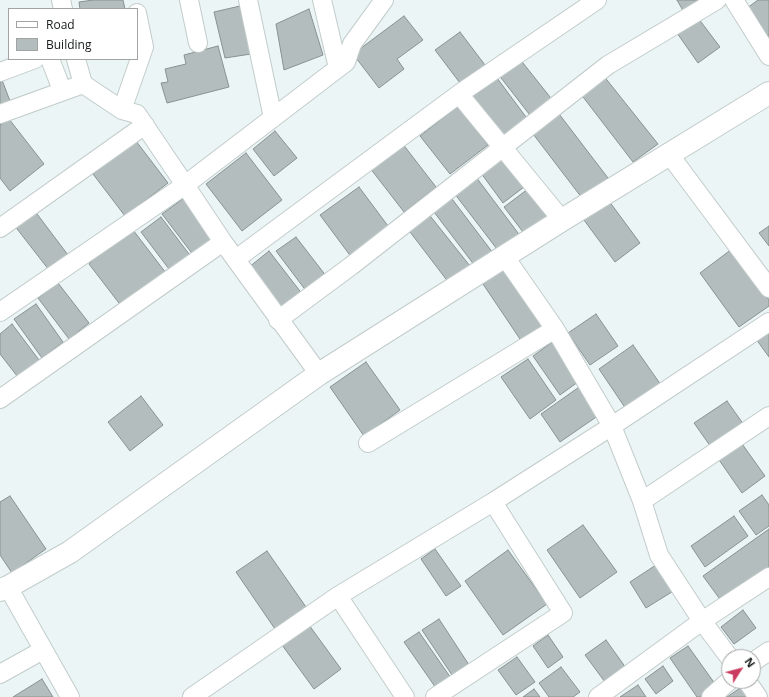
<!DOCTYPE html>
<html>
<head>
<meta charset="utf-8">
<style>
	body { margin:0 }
	#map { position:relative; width:769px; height:697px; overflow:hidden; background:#ebf5f5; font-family:"Open Sans",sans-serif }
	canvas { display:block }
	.legend { position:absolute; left:8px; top:8px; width:130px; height:52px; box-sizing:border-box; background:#fff; border:1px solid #a2a3a3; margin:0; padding:5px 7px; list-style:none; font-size:12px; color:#161a1a }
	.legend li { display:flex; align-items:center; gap:8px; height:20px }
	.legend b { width:20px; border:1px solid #a2a3a3 }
	.north { position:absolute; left:721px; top:649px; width:40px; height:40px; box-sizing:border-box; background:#fff; border:1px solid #a2a3a3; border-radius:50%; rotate:54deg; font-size:11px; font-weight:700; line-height:16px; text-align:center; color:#161a1a }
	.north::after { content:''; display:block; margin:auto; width:14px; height:18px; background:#cb3c61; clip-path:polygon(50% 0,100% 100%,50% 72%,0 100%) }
</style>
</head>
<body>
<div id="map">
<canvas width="769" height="697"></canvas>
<ul class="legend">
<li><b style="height:5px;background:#fff"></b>Road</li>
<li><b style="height:11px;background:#b3bdbd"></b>Building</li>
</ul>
<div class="north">N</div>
</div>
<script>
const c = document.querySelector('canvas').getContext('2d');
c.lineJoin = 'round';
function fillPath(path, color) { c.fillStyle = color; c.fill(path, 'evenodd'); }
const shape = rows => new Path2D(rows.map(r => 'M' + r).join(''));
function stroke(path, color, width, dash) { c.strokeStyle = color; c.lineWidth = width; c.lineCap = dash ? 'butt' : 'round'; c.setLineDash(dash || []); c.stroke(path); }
const building = shape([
	[93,0,123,0,125,9,80,9,79,2,93,0],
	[677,0,709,0,685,14,677,0],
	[758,0,769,0,769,46,743,11,758,0],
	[240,6,251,54,225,58,214,12,240,6],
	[309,9,323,55,284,70,276,24,309,9],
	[404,16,423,40,397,59,404,69,379,88,353,54,404,16],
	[698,18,720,47,698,63,677,33,698,18],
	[460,32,485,65,460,83,435,50,460,32],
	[218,46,229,87,167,103,161,83,168,82,165,69,186,64,184,55,218,46],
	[519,58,554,102,533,119,498,74,519,58],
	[603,75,658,144,633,162,580,93,603,75],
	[497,78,529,121,502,141,470,98,497,78],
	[0,80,2,80,10,101,0,105,0,80],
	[458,106,488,145,450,174,420,136,458,106],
	[556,110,608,178,582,198,530,130,556,110],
	[9,119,44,164,10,191,0,178,0,125,9,119],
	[275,131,297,158,274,176,253,149,275,131],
	[136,141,168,183,125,216,93,174,136,141],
	[402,143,436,187,404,212,370,168,402,143],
	[246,153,282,200,242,231,206,184,246,153],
	[499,153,524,187,503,203,478,169,499,153],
	[473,173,521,237,500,253,451,189,473,173],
	[359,187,391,230,352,258,320,215,359,187],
	[528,189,550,218,526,236,504,207,528,189],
	[449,195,493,253,475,266,431,208,449,195],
	[606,197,640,243,615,262,581,216,606,197],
	[184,198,216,239,194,256,162,214,184,198],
	[34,210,68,255,49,270,14,225,34,210],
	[427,212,470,266,449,283,407,228,427,212],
	[161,217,192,258,172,273,141,232,161,217],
	[769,226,769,246,759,233,769,226],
	[133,230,166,273,122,307,89,264,108,243,133,230],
	[296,237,330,281,310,296,276,251,296,237],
	[732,249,769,300,769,306,739,327,700,273,732,249],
	[269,251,303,295,281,311,248,268,269,251],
	[505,268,545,326,522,342,483,284,505,268],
	[58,283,89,323,69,339,38,298,58,283],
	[36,304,63,342,42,358,14,319,36,304],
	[596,314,618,346,590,365,568,333,596,314],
	[12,324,42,364,21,381,0,354,0,334,12,324],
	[769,330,769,357,756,339,769,330],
	[555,340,582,379,560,395,533,356,555,340],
	[633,345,661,385,626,409,599,369,633,345],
	[528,359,556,400,530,419,501,377,528,359],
	[366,362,400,410,364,436,330,387,366,362],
	[582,385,602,413,560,442,541,414,582,385],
	[141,396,163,425,130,451,108,422,141,396],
	[727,401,744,425,711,447,694,423,727,401],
	[740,441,765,476,742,493,717,457,740,441],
	[762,495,769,505,769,526,756,535,739,511,762,495],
	[10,496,46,549,12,573,0,555,0,502,10,496],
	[734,516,748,536,705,567,691,546,734,516],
	[583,525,617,572,580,598,547,550,583,525],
	[769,529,769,569,722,602,703,576,769,529],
	[435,549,461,586,446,596,421,559,435,549],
	[508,550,547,604,503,635,465,581,508,550],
	[267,551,306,607,275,629,236,572,267,551],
	[659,563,675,590,646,608,630,582,659,563],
	[743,610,756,628,734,644,721,627,743,610],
	[439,619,471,668,454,678,422,630,439,619],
	[309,625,341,669,314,689,282,645,309,625],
	[419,632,453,681,438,691,404,642,419,632],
	[548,635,563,657,548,668,533,646,548,635],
	[606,640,626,668,605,682,585,655,606,640],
	[688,646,718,688,706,697,697,697,670,658,688,646],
	[517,657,535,682,516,695,498,670,517,657],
	[663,666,673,681,656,694,645,679,663,666],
	[561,667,580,692,573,697,549,697,539,683,561,667],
	[42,679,53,697,13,697,42,679],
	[638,685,646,697,620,697,638,685],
	[743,686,751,697,727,697,743,686],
	[534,689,540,697,523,697,534,689]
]);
const street = shape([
	[61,0,63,9],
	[189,0,198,43],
	[248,0,273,118],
	[322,0,338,68],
	[734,0,769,56],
	[50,59,62,90],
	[76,59,83,84],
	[0,72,35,59],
	[459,94,562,220],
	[122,110,144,47,137,13],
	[0,114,83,84,122,110,137,114,185,185,346,62,352,44,384,0],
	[669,154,769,288],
	[0,228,145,125],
	[505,257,555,329,612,426,642,501,659,555,702,621,729,657],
	[236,259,459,94,597,0],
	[0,312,185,185,223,242,319,374],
	[278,320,351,266,608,65,717,0],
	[0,399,223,242],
	[368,443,555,329],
	[642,501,769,416],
	[8,587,70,697],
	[338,596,405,697],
	[753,662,769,651],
	[0,674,43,650],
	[747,681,758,697],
	[192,697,338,596,493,502,612,426,769,322],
	[435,697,563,613,493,502],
	[598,697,702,621,769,577],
	[711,697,729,681]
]);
const secondary = shape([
	[0,590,8,587,70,552,319,374,562,220,769,93]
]);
fillPath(building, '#b3bdbd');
stroke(building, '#899292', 1);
stroke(street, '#c2cccb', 20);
stroke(secondary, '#c2cccb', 24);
stroke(street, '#fff', 18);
stroke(secondary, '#fff', 22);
</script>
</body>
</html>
